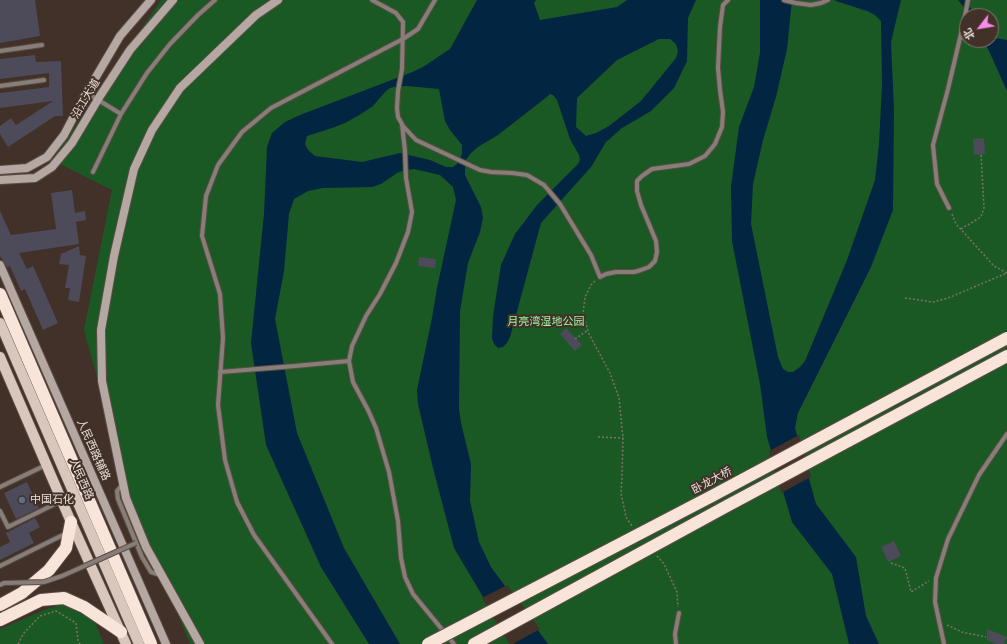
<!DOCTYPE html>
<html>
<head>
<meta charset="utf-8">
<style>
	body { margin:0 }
	#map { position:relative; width:1007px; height:644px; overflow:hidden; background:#413128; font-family:"Varela Round","Noto Sans SC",sans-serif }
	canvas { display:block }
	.north { position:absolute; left:959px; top:8px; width:40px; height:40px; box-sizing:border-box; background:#413128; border:1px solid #84766e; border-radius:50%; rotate:239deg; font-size:11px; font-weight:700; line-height:16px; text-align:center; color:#e8ded8 }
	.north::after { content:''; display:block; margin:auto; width:14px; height:18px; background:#f788ec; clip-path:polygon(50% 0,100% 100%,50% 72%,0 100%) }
</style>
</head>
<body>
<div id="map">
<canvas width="1007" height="644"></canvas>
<div class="north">北</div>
</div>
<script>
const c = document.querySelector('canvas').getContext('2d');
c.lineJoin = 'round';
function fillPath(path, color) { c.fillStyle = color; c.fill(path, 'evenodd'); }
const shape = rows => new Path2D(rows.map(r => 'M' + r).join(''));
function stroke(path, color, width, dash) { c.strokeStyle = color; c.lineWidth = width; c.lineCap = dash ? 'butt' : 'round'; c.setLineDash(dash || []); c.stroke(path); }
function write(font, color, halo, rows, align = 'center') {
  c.font = font + ' "Varela Round","Noto Sans SC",sans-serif'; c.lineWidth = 4; c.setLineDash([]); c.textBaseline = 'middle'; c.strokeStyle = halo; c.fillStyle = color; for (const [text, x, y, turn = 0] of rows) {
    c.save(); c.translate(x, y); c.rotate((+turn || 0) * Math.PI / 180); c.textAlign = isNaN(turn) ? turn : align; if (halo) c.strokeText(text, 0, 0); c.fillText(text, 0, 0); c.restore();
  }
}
const green = shape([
	[161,0,1007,0,1007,644,190,644,162,576,126,498,114,439,84,330,112,190,52,160],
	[967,16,991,16,991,40,967,40],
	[63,604,94,620,104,644,0,644,0,629,44,610]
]);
const water = shape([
	[477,0,536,0,534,3,540,20,617,7,627,0,696,0,688,18,687,61,674,88,651,111,622,128,606,142,591,167,541,223,510,337,507,343,503,347,498,348,494,344,492,338,493,316,501,265,515,234,537,205,578,164,580,160,579,155,570,139,557,100,553,95,550,94,548,96,498,135,478,147,471,153,466,160,465,169,465,175,481,207,483,218,480,232,468,263,460,311,459,409,461,423,471,464,470,501,479,542,491,567,548,644,511,644,454,548,433,468,418,404,417,390,432,318,437,288,456,200,453,187,440,175,414,169,405,170,397,173,381,184,372,187,323,188,308,191,294,199,289,214,284,271,275,319,297,433,344,548,400,644,369,644,321,567,266,445,251,343,264,214,267,147,272,133,285,122,300,115,410,73,423,67,450,49],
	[659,39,670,39,676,44,678,51,676,58,641,101,609,126,596,133,586,136,576,127,577,98,617,60],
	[407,86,439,89,445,121,450,130,462,145,462,154,457,164,453,167,446,167,430,160,400,153,362,162,315,156,308,150,305,144,307,136,332,128,345,123,361,114,373,106,386,91,390,88,394,87],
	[760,0,792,0,787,49,776,97,763,140,753,184,751,224,778,357,783,369,788,372,793,372,800,367,805,361,847,260,875,180,879,144,882,85,881,21,875,15,867,11,836,1,835,0,901,0,891,42,894,110,893,210,871,267,798,413,795,428,816,504,856,557,866,616,879,644,849,644,832,574,792,522,767,437,760,384,732,241,731,187,739,127,754,87,760,53],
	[958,0,964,0,977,16,971,16],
	[991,34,995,38,1007,40,1007,91,984,40,991,40]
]);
const pier = shape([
	[799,435,811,477,781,493,769,451],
	[507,585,540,629,513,644,509,644,482,598]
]);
const building = shape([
	[0,0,35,0,40,36,0,43],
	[35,55,36,62,61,61,63,116,55,116,8,147,0,134,0,126,11,118,16,125,53,101,0,108,0,93,49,87,49,73,0,79,0,59],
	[984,138,985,154,974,155,973,139],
	[72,190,75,213,85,211,86,220,76,222,79,244,19,253,27,269,33,266,58,323,43,330,25,289,21,291,10,266,7,267,0,256,0,211,11,235,56,229,51,193],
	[79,246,80,255,86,256,79,302,68,300,70,288,65,288,69,265,59,264,61,254],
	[419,257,436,259,435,268,418,266],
	[566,328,582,345,575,351,560,334],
	[27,482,39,508,16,519,4,493],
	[35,518,40,527,29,533,34,543,0,560,0,547,10,542,6,533],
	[894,541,901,556,888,562,881,547],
	[987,629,1007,637,1004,644,997,644,987,640]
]);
const path = shape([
	[952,214,956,224,994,266,1007,273],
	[961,229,981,217,984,208,981,154],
	[595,281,591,285,585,297,583,314,589,334,610,373,619,398,623,438,622,476,621,493,626,517,632,526],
	[905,298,933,302,948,298,1007,273],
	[575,339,588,330],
	[598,437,623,438],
	[657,556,664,564,677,592,678,607],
	[891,563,905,568,911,592,929,581],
	[947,625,962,632,986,637],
	[18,644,24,633,40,616,56,611,76,623,78,640,80,644]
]);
const lane = shape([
	[372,0,396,13,403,22,402,69,398,91,397,108,398,117,402,124,405,151,406,178,412,212,408,232,396,263,380,294,366,316,352,346,349,361,353,382,368,410,376,428,389,472,398,521,401,558,405,577,413,594,454,644],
	[784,0,796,3,811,5,821,3,828,0],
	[0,51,42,45],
	[0,86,44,80],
	[87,93,121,114],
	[402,125,416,140,480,170,491,172,512,173,527,175,544,185,560,204,591,255,600,277,606,274,616,272,634,272,641,270,649,267,655,261,657,252,656,241,641,205,637,191,637,181,642,176,652,169,689,164,705,156,715,144,722,127,723,112,720,90,718,68,720,27,723,5,728,0],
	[93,172,121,114,147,73,170,44,198,15,215,0],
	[949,208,937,184,933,145,948,89,964,21,968,0],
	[220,372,295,366,349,361],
	[123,484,117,491,118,499,142,557,151,572,160,575],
	[0,487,46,465],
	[0,511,8,527,61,501],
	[0,566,67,533],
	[332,644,254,535,237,502,225,460,218,405,223,338,220,294,202,236,206,196,218,165,242,132,271,108,403,39,418,29,435,0],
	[676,644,675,634,679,613],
	[944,644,935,602,936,578,948,539,979,475,1007,434]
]);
const secondary = shape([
	[0,170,27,168,47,157,64,135,83,99,120,36,151,0],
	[0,180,35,178,52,167,72,143,100,96,130,50,173,0],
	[0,265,166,644],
	[200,644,146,547,126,498,102,381,101,330,114,256,134,169,152,130,180,88,256,15,278,0]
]);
const primary = shape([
	[0,323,139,644],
	[0,357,71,522,126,644]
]);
const highway = shape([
	[0,294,151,644],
	[0,605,22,593,49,570,66,548,71,522],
	[0,620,41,600,64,598,84,607,121,632],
	[474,644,725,507,1007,356]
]);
const laneBridge = shape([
	[0,585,4,583,44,582,62,576,136,543]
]);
const highwayBridge = shape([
	[428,644,712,496,1007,338]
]);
const markers = [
	[22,500,4,"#5c6f8a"]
];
const streetNames = [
	["沿江大道",86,99,-59],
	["人民西路辅路",93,450,66],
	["人民西路",81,479,67],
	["卧龙大桥",712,481,-28]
];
const parkNames = [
	["月亮湾湿地公园",546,322]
];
const poiNames = [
	["中国石化",30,500]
];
fillPath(green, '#1a5924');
fillPath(water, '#022542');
fillPath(pier, '#413128');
fillPath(building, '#4d4a5a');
stroke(lane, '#5c4d44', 6);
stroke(secondary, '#5c4d44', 10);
stroke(primary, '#5c4d44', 12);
stroke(highway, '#5c4d44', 14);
stroke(path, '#7f7169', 1.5, [2, 2]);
stroke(lane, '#877e7a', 4);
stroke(secondary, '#b5a7a1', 8);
stroke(primary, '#d9c7be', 10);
stroke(highway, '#f9e4d9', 12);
stroke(laneBridge, '#5c4d44', 6, []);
stroke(highwayBridge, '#5c4d44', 14, []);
stroke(laneBridge, '#877e7a', 4);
stroke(highwayBridge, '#f9e4d9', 12);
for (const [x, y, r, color] of markers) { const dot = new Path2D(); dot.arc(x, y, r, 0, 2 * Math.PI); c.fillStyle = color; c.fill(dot); stroke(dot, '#413128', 1.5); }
write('11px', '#e8ded8', '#413128', streetNames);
write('11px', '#9bf4a3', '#413128', parkNames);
write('11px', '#e8ded8', '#413128', poiNames, 'left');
</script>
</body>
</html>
